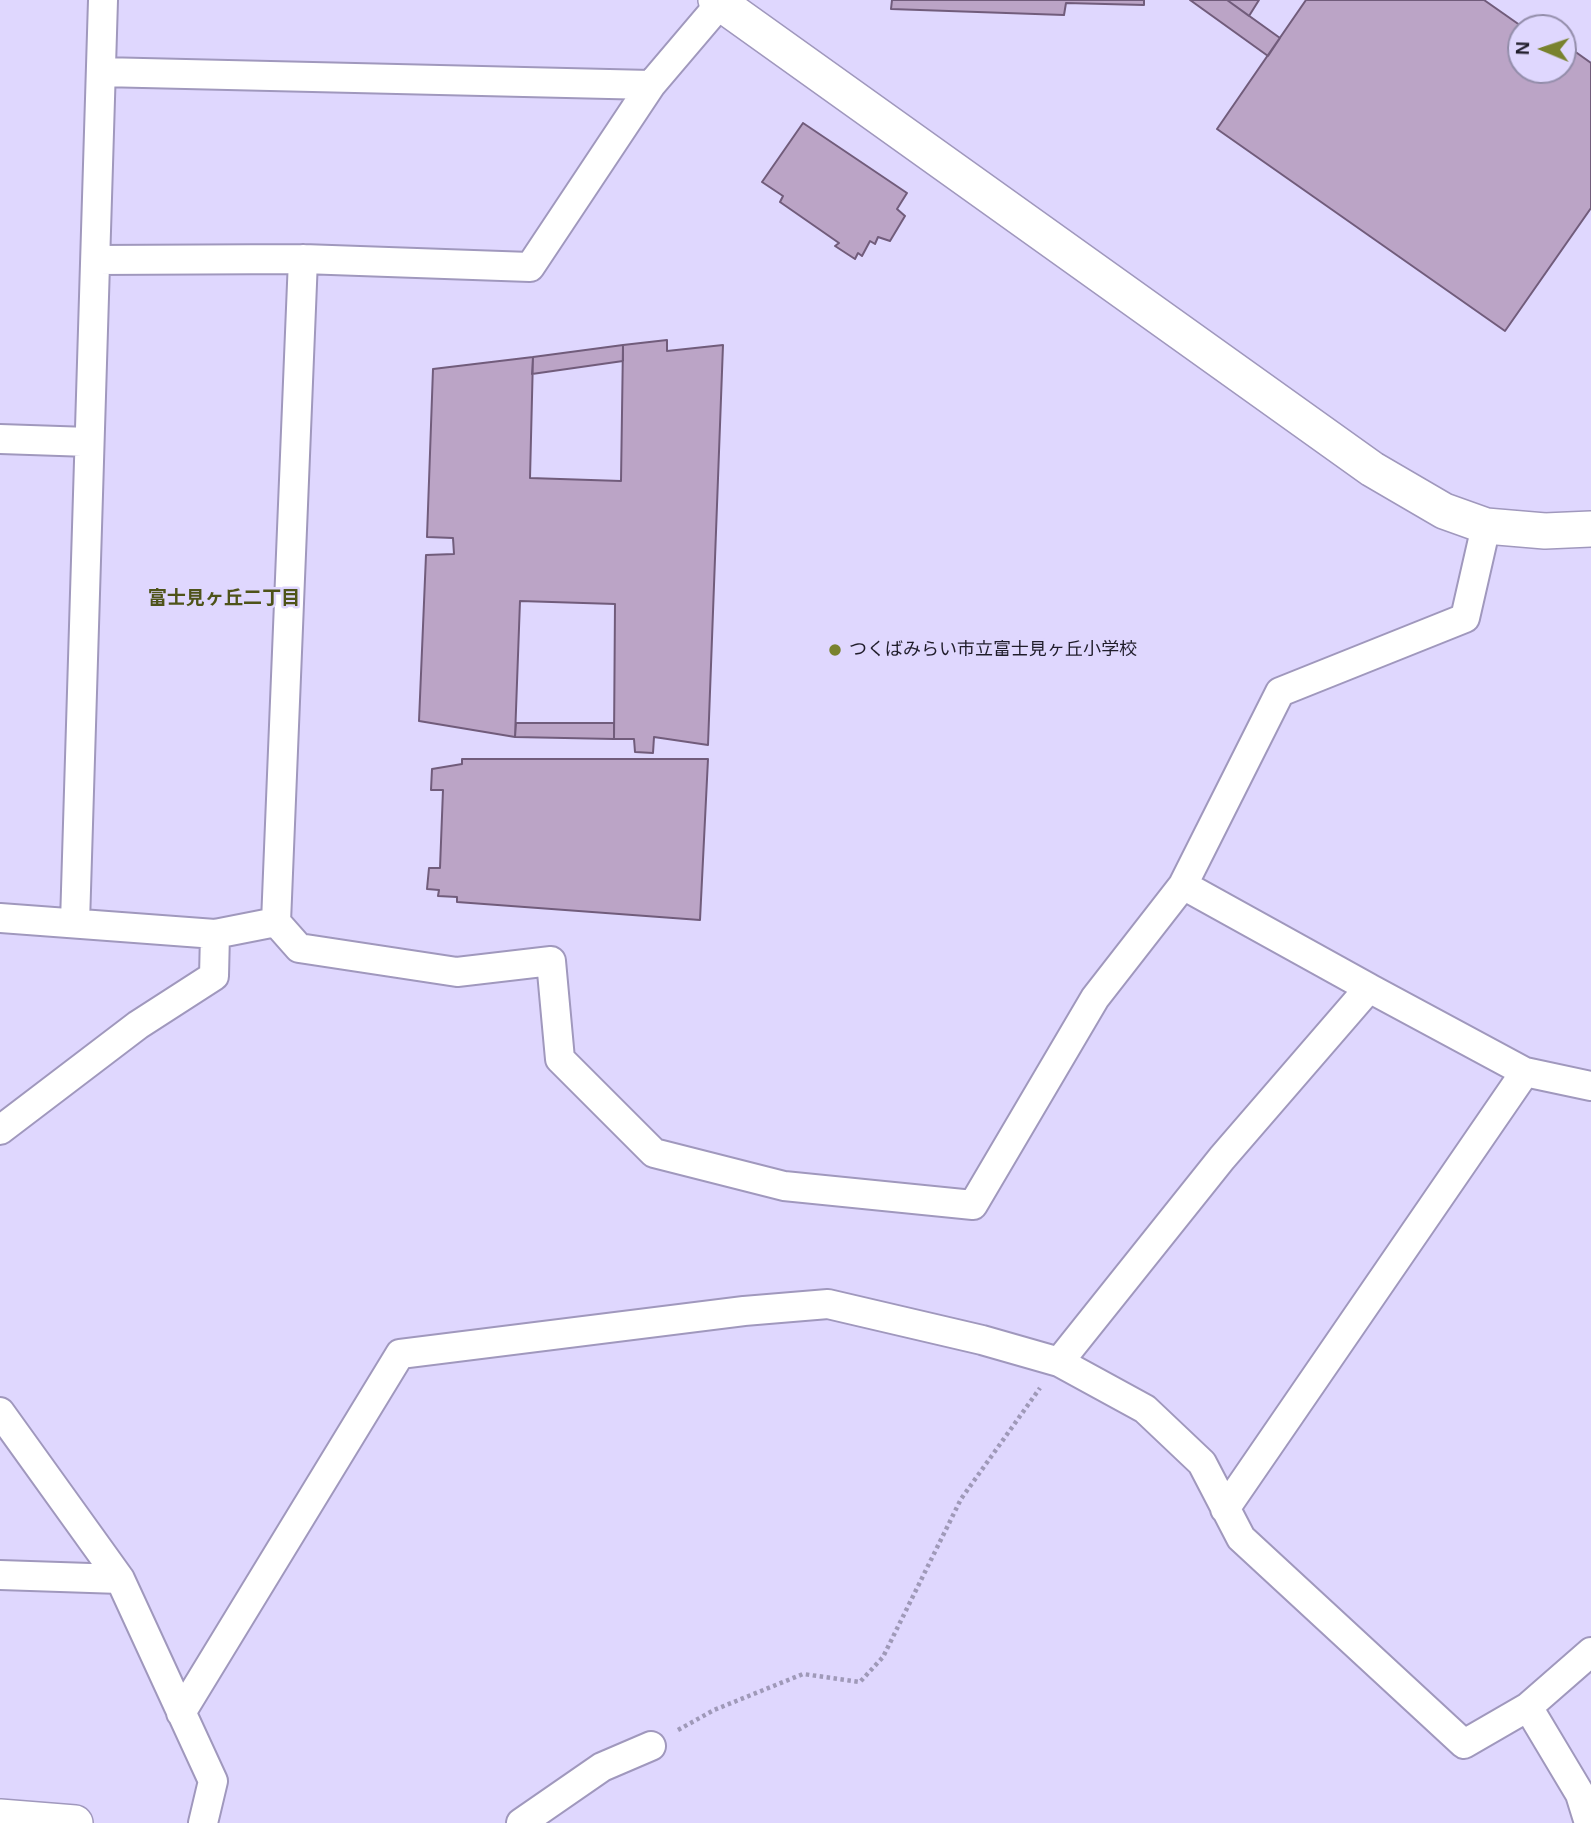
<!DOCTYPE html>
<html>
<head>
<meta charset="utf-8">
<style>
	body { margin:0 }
	#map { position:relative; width:1591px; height:1823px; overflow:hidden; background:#dfd7fe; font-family:Helvetica,sans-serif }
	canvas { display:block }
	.north { position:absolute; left:1507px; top:14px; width:70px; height:70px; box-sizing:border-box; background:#dfd7fe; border:2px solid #938daa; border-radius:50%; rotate:272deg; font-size:19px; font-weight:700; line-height:28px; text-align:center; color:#201d2b }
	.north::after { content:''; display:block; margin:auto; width:24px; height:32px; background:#79822e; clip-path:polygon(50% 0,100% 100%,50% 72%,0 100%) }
</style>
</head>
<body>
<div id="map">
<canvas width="1591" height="1823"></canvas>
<div class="north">N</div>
</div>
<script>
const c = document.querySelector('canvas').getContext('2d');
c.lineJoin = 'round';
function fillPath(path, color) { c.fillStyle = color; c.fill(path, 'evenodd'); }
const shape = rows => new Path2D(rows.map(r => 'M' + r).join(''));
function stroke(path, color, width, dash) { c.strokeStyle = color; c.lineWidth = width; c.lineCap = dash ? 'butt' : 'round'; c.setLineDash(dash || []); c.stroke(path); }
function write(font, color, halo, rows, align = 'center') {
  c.font = font + ' Helvetica,"Noto Sans JP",sans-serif'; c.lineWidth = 5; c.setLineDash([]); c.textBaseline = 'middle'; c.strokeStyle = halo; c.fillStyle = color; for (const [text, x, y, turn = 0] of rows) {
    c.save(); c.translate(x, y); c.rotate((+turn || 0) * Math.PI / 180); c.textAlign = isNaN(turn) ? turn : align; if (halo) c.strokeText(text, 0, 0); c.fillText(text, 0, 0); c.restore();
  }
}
const building = shape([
	[892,0,1144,0,1144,5,1066,3,1064,15,891,9,892,0],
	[1190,0,1227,0,1280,38,1268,56,1190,0],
	[1227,0,1259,0,1249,16,1227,0],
	[1306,0,1484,0,1524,28,1521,28,1521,70,1563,70,1563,43,1591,63,1591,208,1505,331,1217,129,1306,0],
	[803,123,907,193,897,209,905,216,890,241,878,237,875,244,870,241,862,256,858,253,855,259,835,246,839,243,780,202,783,196,762,182,803,123],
	[667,340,667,351,723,345,708,745,654,737,653,753,635,752,634,739,614,739,615,604,520,601,515,737,419,721,426,555,454,554,453,538,427,537,433,369,533,357,530,478,621,481,623,345,667,340],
	[623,345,623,361,532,374,533,357,623,345],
	[516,723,614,723,614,739,515,737,516,723],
	[462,759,708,759,700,920,457,902,457,897,438,896,439,890,427,889,429,868,440,868,443,790,431,790,432,769,462,764,462,759]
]);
const path = shape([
	[678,1730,714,1710,803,1674,860,1682,883,1657,961,1499,1040,1388]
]);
const minor = shape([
	[101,72,651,85],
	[96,260,303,259,530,267,651,85,719,5],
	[0,439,89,442],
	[1183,885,1369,988],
	[0,918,215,934,276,922,303,259],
	[276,922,299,948,457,972,551,961,560,1059,654,1153,784,1186,973,1205,1095,998,1183,885,1280,692,1465,618,1486,526],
	[75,923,103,0],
	[0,1130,138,1025,214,976,215,934],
	[1059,1362,1222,1158,1369,988,1525,1072,1591,1086],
	[0,1412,120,1579,213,1781,203,1823],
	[1225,1509,1525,1072],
	[0,1575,120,1579],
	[1528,1707,1580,1794,1589,1823],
	[181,1713,400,1354,744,1311,828,1304,982,1340,1059,1362,1145,1409,1202,1463,1241,1538,1464,1744,1528,1707,1591,1652],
	[521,1823,602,1767,651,1746]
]);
const tertiary = shape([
	[716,0,1372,469,1444,511,1486,526,1545,531,1591,529],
	[0,1817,75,1823]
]);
const markers = [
	[835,650,7,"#79822e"]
];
const poiNames = [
	["つくばみらい市立富士見ヶ丘小学校",849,650]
];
const neighbourhoodNames = [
	["富士見ヶ丘二丁目",224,599]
];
fillPath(building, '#bba4c6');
stroke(building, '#715c7b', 2);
stroke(minor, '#a098bd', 32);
stroke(tertiary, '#a098bd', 38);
stroke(path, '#9f99b8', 4.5, [3.5, 3.5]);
stroke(minor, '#fff', 28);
stroke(tertiary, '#fff', 35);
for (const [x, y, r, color] of markers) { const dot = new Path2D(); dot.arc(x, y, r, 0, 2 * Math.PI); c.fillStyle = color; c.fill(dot); stroke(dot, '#dfd7fe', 2.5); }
write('18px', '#201d2b', '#dfd7fe', poiNames, 'left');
write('bold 19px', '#4e5319', '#dfd7fe', neighbourhoodNames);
</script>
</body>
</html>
